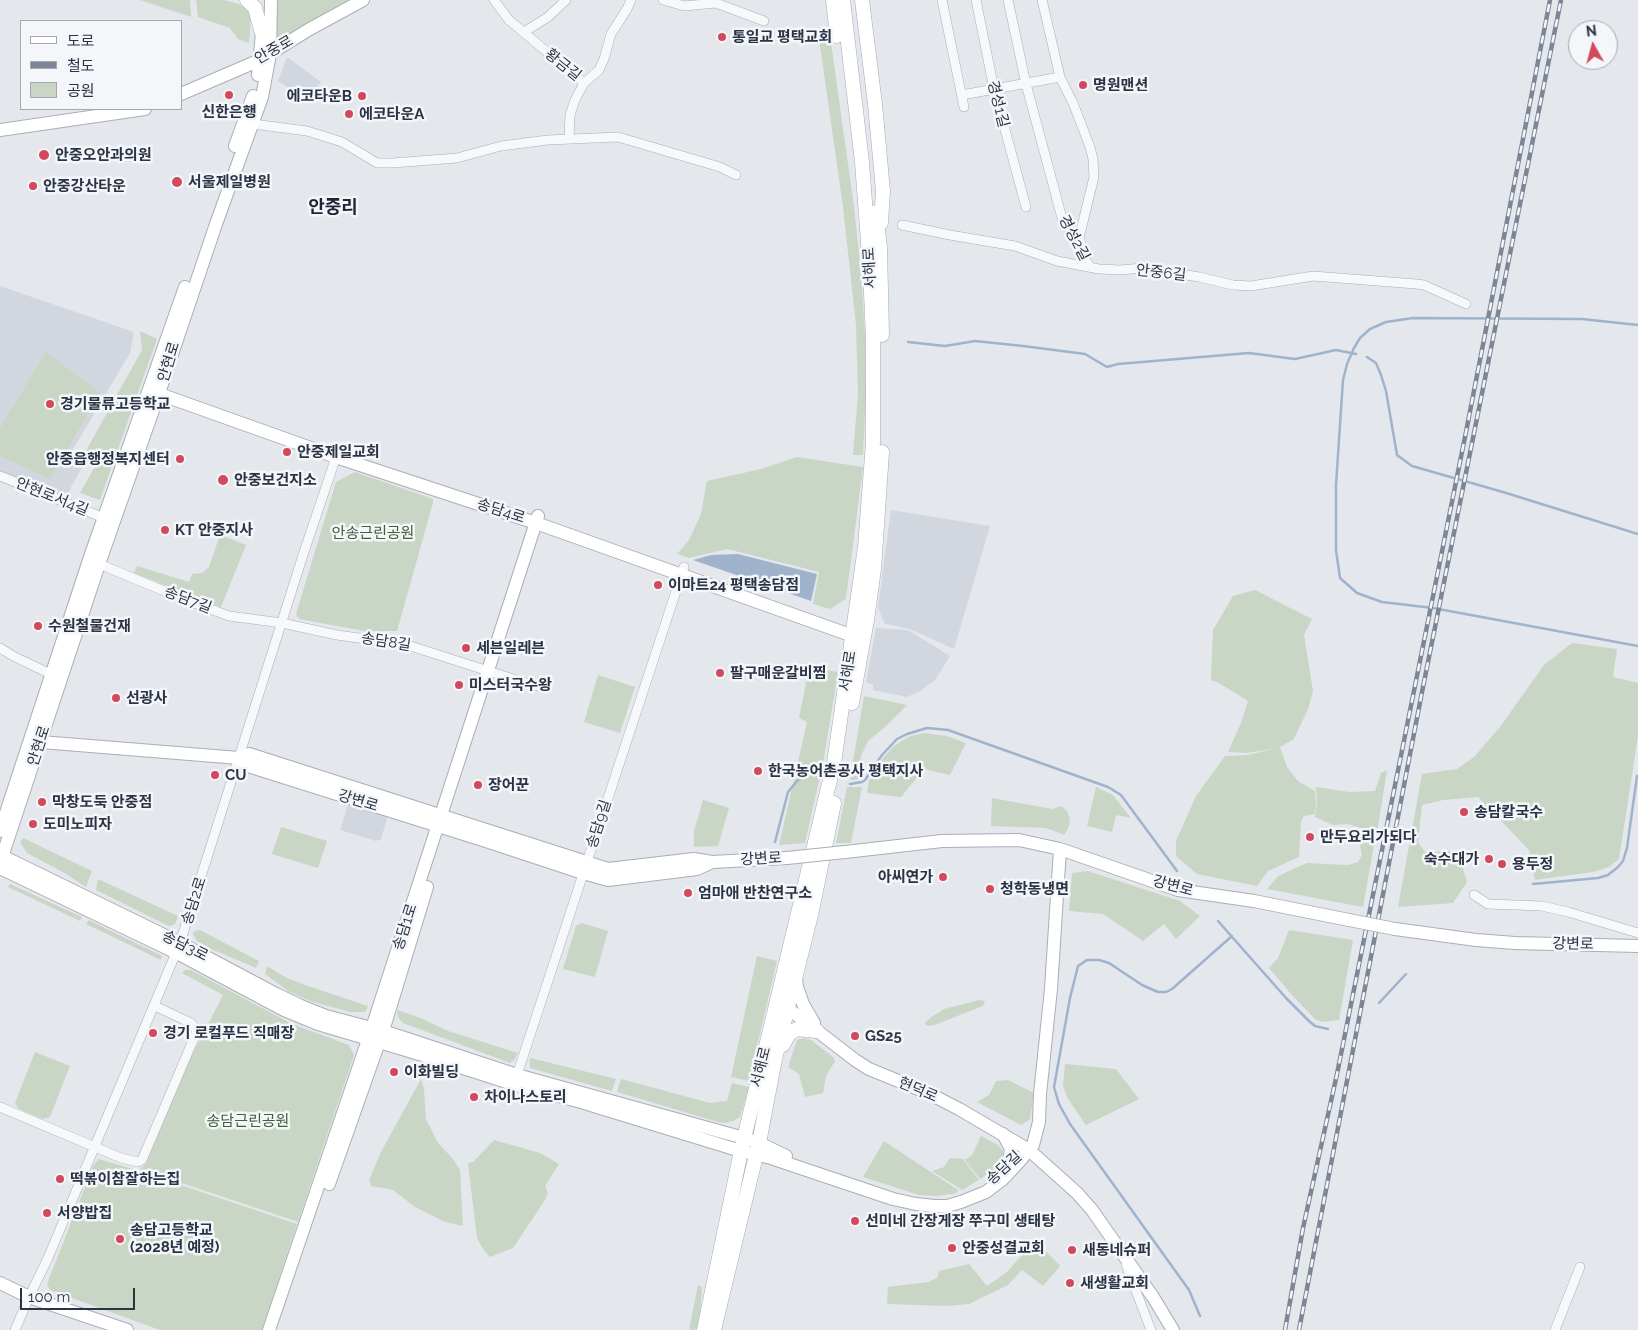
<!DOCTYPE html>
<html>
<head>
<meta charset="utf-8">
<style>
	body { margin:0 }
	#map { position:relative; width:1638px; height:1330px; overflow:hidden; background:#e4e7ec; font-family:Raleway,"Noto Sans KR",sans-serif }
	canvas { display:block }
	.legend { position:absolute; left:20px; top:20px; width:162px; height:90px; box-sizing:border-box; background:#f4f6f9; border:1px solid #a4a8b1; margin:0; padding:6px 9px; list-style:none; font-size:15px; color:#2b3445 }
	.legend li { display:flex; align-items:center; gap:10px; height:25px }
	.legend b { width:25px; border:1px solid #a4a8b1 }
	.north { position:absolute; left:1568px; top:20px; width:50px; height:50px; box-sizing:border-box; background:#f4f6f9; border:1px solid #a4a8b1; border-radius:50%; rotate:353deg; font-size:14px; font-weight:700; line-height:20px; text-align:center; color:#2b3445 }
	.north::after { content:''; display:block; margin:auto; width:18px; height:22px; background:#d1495b; clip-path:polygon(50% 0,100% 100%,50% 72%,0 100%) }
	.scale { position:absolute; left:20px; top:1288px; width:115px; height:22px; box-sizing:border-box; border:2px solid #2b3445; border-top:0; padding-left:6px; font-size:15px; line-height:18px; white-space:nowrap; color:#2b3445; -webkit-text-stroke:4px #f4f6f9; paint-order:stroke }
</style>
</head>
<body>
<div id="map">
<canvas width="1638" height="1330"></canvas>
<ul class="legend">
<li><b style="height:6px;background:#fff"></b>도로</li>
<li><b style="height:6px;background:#7d8696"></b>철도</li>
<li><b style="height:14px;background:#c9d6c5"></b>공원</li>
</ul>
<div class="north">N</div>
<div class="scale">100 m</div>
</div>
<script>
const c = document.querySelector('canvas').getContext('2d');
c.lineJoin = 'round';
function fillPath(path, color) { c.fillStyle = color; c.fill(path, 'evenodd'); }
const shape = rows => new Path2D(rows.map(r => 'M' + r).join(''));
function stroke(path, color, width, dash) { c.strokeStyle = color; c.lineWidth = width; c.lineCap = dash ? 'butt' : 'round'; c.setLineDash(dash || []); c.stroke(path); }
function write(font, color, halo, rows, align = 'center') {
  c.font = font + ' Raleway,"Noto Sans KR",sans-serif'; c.lineWidth = 5; c.setLineDash([]); c.textBaseline = 'middle'; c.strokeStyle = halo; c.fillStyle = color; for (const [text, x, y, turn = 0] of rows) {
    c.save(); c.translate(x, y); c.rotate((+turn || 0) * Math.PI / 180); c.textAlign = isNaN(turn) ? turn : align; if (halo) c.strokeText(text, 0, 0); c.fillText(text, 0, 0); c.restore();
  }
}
const built = shape([
	[287,57,321,82,306,99,278,81],
	[0,286,134,332,130,353,69,456,84,464,71,487,70,491,62,498,0,472],
	[891,510,990,526,954,649,910,629,885,624,878,608],
	[876,628,908,630,950,656,935,680,920,691,907,697,873,690,873,685,866,682],
	[348,805,385,815,387,818,381,839,376,841,340,830]
]);
const green = shape([
	[140,0,190,0,191,17],
	[196,0,224,0,239,4,247,9,251,14,249,43,238,39,230,28,198,17],
	[274,0,355,0,275,43],
	[829,28,854,207,861,272,865,335,866,394,863,455,853,455,858,393,856,325,843,207,818,31],
	[140,331,157,339,100,500,80,493,97,463,83,456,142,350],
	[46,352,100,393,50,479,0,456,0,428],
	[797,457,863,467,846,599,830,609,813,604,819,572,727,549,689,558,677,554,689,540,701,514,707,481,761,469],
	[355,472,433,499,433,503,397,631,364,631,299,619,296,614,336,482],
	[220,535,246,545,221,607,134,573,137,566,189,582,192,574,202,573,209,567],
	[1255,590,1312,619,1304,635,1313,691,1308,709,1294,739,1280,747,1287,767,1298,781,1315,791,1316,807,1315,814,1304,816,1301,822,1299,857,1268,871,1257,886,1197,874,1176,856,1176,841,1196,796,1225,756,1247,755,1274,749,1246,753,1228,752,1241,723,1248,701,1219,683,1211,680,1213,630,1233,596],
	[1572,643,1617,649,1613,677,1638,683,1638,736,1619,859,1609,867,1593,872,1535,880,1529,850,1478,797,1443,800,1422,805,1418,842,1425,852,1458,851,1467,882,1453,903,1398,907,1422,774,1457,769,1474,757,1500,727,1544,665],
	[809,668,838,672,823,763,805,843,779,845,807,722,799,718],
	[598,675,635,687,620,733,584,722],
	[864,696,907,705,884,728,868,741,861,756,859,779,853,780,850,779],
	[925,733,947,736,966,743,950,775,924,769,901,797,867,793,869,781,883,758,894,746,910,736],
	[1387,770,1377,833,1348,824,1333,825,1315,817,1317,805,1316,787,1349,792,1375,791,1381,773],
	[847,787,862,787,851,843,836,843],
	[1096,787,1113,795,1131,818,1116,815,1112,832,1087,826],
	[992,798,1052,809,1061,806,1067,811,1069,816,1070,822,1068,828,1064,835,1046,828,991,826],
	[703,800,729,808,718,846,694,847,694,831],
	[281,827,327,841,318,868,272,854],
	[1365,831,1376,834,1363,907,1267,889,1278,876,1307,863,1348,865,1358,862,1362,855,1360,846],
	[23,838,92,871,86,887,63,872,27,853,20,842],
	[1088,871,1180,901,1200,916,1176,939,1164,924,1143,941,1103,914,1069,911,1072,873],
	[98,879,178,916,175,924,169,926,96,890],
	[10,884,82,917,80,921,8,887],
	[89,920,162,956,161,960,86,924],
	[582,923,608,931,595,977,563,969,576,926],
	[200,930,259,961,256,968,209,948,197,941,193,934,195,931],
	[1289,930,1353,940,1339,1020,1322,1022,1315,1019,1291,994,1269,968,1278,958],
	[757,956,777,961,749,1081,731,1077],
	[267,966,285,977,302,984,368,1006,365,1012,350,1012,310,1001,288,991,265,974],
	[185,970,191,970,292,1024,349,1045,354,1055,298,1222,140,1169,146,1164,184,1071,223,995,182,973],
	[979,1000,985,1001,983,1006,937,1024,930,1026,926,1025,925,1023,930,1018,944,1009],
	[397,1010,421,1018,448,1031,518,1053,514,1060,510,1063,403,1023,398,1017],
	[804,1038,811,1040,833,1057,835,1061,826,1076,823,1093,805,1097,799,1074,788,1067,797,1040],
	[35,1052,70,1066,50,1117,42,1119,19,1109,15,1103],
	[530,1058,616,1079,612,1091,530,1068],
	[1065,1064,1116,1069,1139,1099,1086,1125,1068,1099,1063,1086],
	[421,1079,424,1089,426,1119,438,1143,453,1159,460,1170,463,1226,445,1222,415,1207,393,1190,371,1186,369,1180,381,1152],
	[621,1079,710,1103,727,1101,732,1083,749,1087,740,1117,733,1121,726,1123,718,1122,617,1092],
	[1008,1080,1034,1093,1030,1119,1021,1125,977,1102,989,1095,996,1081],
	[981,1136,998,1145,1003,1151,1003,1157,995,1169,980,1179,965,1160,972,1155],
	[494,1140,540,1153,559,1164,545,1186,548,1193,545,1200,513,1248,490,1257,483,1249,477,1238,468,1163,473,1162],
	[884,1141,958,1190,957,1193,938,1196,919,1195,863,1177],
	[950,1158,963,1159,979,1180,962,1190,932,1171,944,1167],
	[99,1159,139,1171,297,1224,262,1330,160,1330,50,1290,47,1284,93,1166],
	[1038,1243,1060,1266,1043,1286,1022,1270,1008,1285,969,1304,947,1306,887,1304,888,1287,928,1282,937,1278,939,1271,969,1264,987,1286,1007,1272,1031,1245],
	[698,1285,702,1287,699,1329,689,1330]
]);
const water = shape([
	[738,554,817,574,811,601,693,560,711,555]
]);
const stream = shape([
	[1638,325,1582,319,1413,318,1386,322,1370,329,1360,338,1354,348,1347,364,1343,380,1336,485,1336,550,1340,578,1357,593,1382,602,1433,608,1638,646],
	[908,342,945,346,975,341,1023,346,1085,354,1107,367,1118,364,1249,353,1295,359,1336,350,1356,354],
	[1367,357,1376,363,1381,375,1386,391,1397,455,1412,466,1503,492,1638,534],
	[850,784,862,782,865,780,882,755,897,739,907,734,927,728,948,730,1108,787,1121,795,1177,871],
	[775,842,788,792,797,781,807,775],
	[1533,884,1598,878,1608,875,1618,867,1623,861,1627,848,1637,776],
	[1218,921,1286,998,1309,1021,1315,1026,1328,1029],
	[1379,1003,1406,974],
	[1200,1316,1189,1290,1070,1124,1059,1104,1054,1087,1070,998,1078,966,1087,960,1099,960,1109,963,1142,985,1158,992,1166,992,1172,989,1232,936]
]);
const street = shape([
	[494,0,509,20,584,83],
	[663,0,684,6,716,3,764,21],
	[942,0,964,107],
	[976,0,994,89,1026,207],
	[1008,0,1026,84,1062,218,1089,266],
	[1042,0,1060,77,1073,103,1090,147,1093,159,1094,177,1079,238,1082,247],
	[524,32,548,17,566,0],
	[962,95,1060,77],
	[253,124,307,131,342,142,377,163,393,163,457,158,501,146,548,140,618,137,720,167,736,175],
	[569,138,570,115,575,100,584,83,599,70,604,59,611,34,627,9,631,0],
	[902,225,950,235,1015,246,1057,261,1099,269,1120,270,1143,268,1199,277,1233,285,1251,286,1313,276,1416,284,1424,285,1466,304],
	[0,476,109,520],
	[99,564,186,600,229,616,282,623,337,635,388,642,398,642,535,686],
	[0,648,15,657,55,676],
	[1474,895,1488,904,1542,906,1568,912,1638,933],
	[517,1075,684,567],
	[0,1107,121,1158,138,1162,142,1160,197,1031,191,1023,155,1006],
	[1126,1265,1151,1330],
	[15,1330,29,1297,48,1258,180,943,303,555,336,457],
	[1555,1330,1580,1267]
]);
const secondary = shape([
	[258,75,263,22],
	[181,94,260,60,308,30,363,0],
	[0,130,145,109],
	[235,146,253,96],
	[151,391,336,457,536,523,853,636],
	[41,742,239,758,249,754,608,869,694,859,712,862,787,858],
	[239,758,248,766,486,841,583,873,608,880,697,869,712,862],
	[0,831,91,554,185,287],
	[845,852,942,841,1019,840,1060,849,1178,890,1254,901,1349,920],
	[0,855,180,943,276,994,301,1006,326,1016,383,1031,517,1075,744,1138,759,1143,786,1156],
	[0,863,99,564,159,393,216,224,262,97,270,54,271,0],
	[0,868,177,953,284,1010,318,1024,426,1056,516,1085,581,1102,741,1151,771,1158,893,1199,916,1204,934,1206,947,1206,961,1202,986,1192,1003,1179,1018,1163,1033,1145,1039,1122,1040,1094,1051,989,1060,849],
	[1395,929,1476,940,1515,943,1638,946],
	[796,977,797,987,803,1004,814,1023],
	[781,1003,855,1060,869,1069,928,1093,959,1109,1029,1150,1077,1193,1092,1210,1153,1297,1173,1330],
	[1003,1134,1011,1149,1009,1162,1006,1169],
	[329,1184,383,1031,427,887],
	[0,1283,29,1297,127,1330],
	[269,1330,372,1028,538,516]
]);
const primary = shape([
	[247,0,255,8,262,33],
	[833,0,837,36],
	[862,0,875,104,883,191,881,223],
	[876,212,880,248,882,335],
	[852,703,867,620,874,569,882,452],
	[783,1045,789,1034,797,1029,817,1031],
	[704,1330,741,1151,834,763,865,547,873,442,873,339,870,269,862,162,843,0],
	[714,1330,759,1143,775,1059,811,915,834,803]
]);
const rail = shape([
	[1285,1330,1303,1228,1337,1074,1466,432,1550,0],
	[1299,1330,1422,692,1561,0]
]);
const secondaryBridge = shape([
	[787,858,845,852],
	[1349,920,1395,929]
]);
const markers = [
	[722,37,5,"#d1495b"],
	[1083,85,5,"#d1495b"],
	[229,95,5,"#d1495b"],
	[362,96,5,"#d1495b"],
	[349,114,5,"#d1495b"],
	[44,155,6,"#d1495b"],
	[177,182,6,"#d1495b"],
	[33,186,5,"#d1495b"],
	[50,404,5,"#d1495b"],
	[287,452,5,"#d1495b"],
	[180,459,5,"#d1495b"],
	[223,480,6,"#d1495b"],
	[165,530,5,"#d1495b"],
	[658,585,5,"#d1495b"],
	[38,626,5,"#d1495b"],
	[466,648,5,"#d1495b"],
	[720,673,5,"#d1495b"],
	[459,685,5,"#d1495b"],
	[116,698,5,"#d1495b"],
	[758,771,5,"#d1495b"],
	[215,775,5,"#d1495b"],
	[478,785,5,"#d1495b"],
	[42,802,5,"#d1495b"],
	[1464,812,5,"#d1495b"],
	[33,824,5,"#d1495b"],
	[1310,837,5,"#d1495b"],
	[1489,859,5,"#d1495b"],
	[1502,864,5,"#d1495b"],
	[943,877,5,"#d1495b"],
	[990,889,5,"#d1495b"],
	[688,893,5,"#d1495b"],
	[153,1033,5,"#d1495b"],
	[855,1036,5,"#d1495b"],
	[394,1072,5,"#d1495b"],
	[474,1097,5,"#d1495b"],
	[60,1179,5,"#d1495b"],
	[47,1213,5,"#d1495b"],
	[855,1221,5,"#d1495b"],
	[120,1239,5,"#d1495b"],
	[952,1248,5,"#d1495b"],
	[1072,1250,5,"#d1495b"],
	[1070,1283,5,"#d1495b"]
];
const poiNames = [
	["통일교 평택교회",732,37],
	["명원맨션",1093,85],
	["에코타운B",352,96,"right"],
	["신한은행",229,112,"center"],
	["에코타운A",359,114],
	["안중오안과의원",55,155],
	["서울제일병원",188,182],
	["안중강산타운",43,186],
	["경기물류고등학교",60,404],
	["안중제일교회",297,452],
	["안중읍행정복지센터",170,459,"right"],
	["안중보건지소",234,480],
	["KT 안중지사",175,530],
	["이마트24 평택송담점",668,585],
	["수원철물건재",48,626],
	["세븐일레븐",476,648],
	["팔구매운갈비찜",730,673],
	["미스터국수왕",469,685],
	["선광사",126,698],
	["한국농어촌공사 평택지사",768,771],
	["CU",225,775],
	["장어꾼",488,785],
	["막창도둑 안중점",52,802],
	["송담칼국수",1474,812],
	["도미노피자",43,824],
	["만두요리가되다",1320,837],
	["숙수대가",1479,859,"right"],
	["용두정",1512,864],
	["아씨연가",933,877,"right"],
	["청학동냉면",1000,889],
	["엄마애 반찬연구소",698,893],
	["경기 로컬푸드 직매장",163,1033],
	["GS25",865,1036],
	["이화빌딩",404,1072],
	["차이나스토리",484,1097],
	["떡볶이참잘하는집",70,1179],
	["서양밥집",57,1213],
	["선미네 간장게장 쭈구미 생태탕",865,1221],
	["송담고등학교",130,1230],
	["(2028년 예정)",130,1247],
	["안중성결교회",962,1248],
	["새동네슈퍼",1082,1250],
	["새생활교회",1080,1283]
];
const streetNames = [
	["안중로",274,50,-30],
	["황금길",563,65,39],
	["경성1길",998,104,76],
	["경성2길",1074,238,62],
	["서해로",870,268,-93],
	["안중6길",1161,273,6],
	["안현로",169,362,-73],
	["안현로서4길",52,497,22],
	["송담4로",501,511,18],
	["송담7길",188,600,21],
	["송담8길",386,642,9],
	["서해로",848,671,-81],
	["안현로",39,746,-72],
	["강변로",358,801,17],
	["송담9길",599,824,-72],
	["강변로",761,859,-3],
	["강변로",1173,886,15],
	["송담2로",194,901,-72],
	["송담1로",405,927,-72],
	["강변로",1573,944,1],
	["송담3로",185,946,27],
	["서해로",761,1067,-76],
	["현덕로",918,1090,23],
	["송담길",1004,1168,-42]
];
const parkNames = [
	["안송근린공원",373,533],
	["송담근린공원",248,1121]
];
const quarterNames = [
	["안중리",333,208]
];
fillPath(built, '#d2d6de');
fillPath(green, '#c9d6c5');
fillPath(water, '#9fb4cc');
stroke(stream, '#9fb4cc', 2.5);
stroke(street, '#a9aeb7', 10);
stroke(secondary, '#a9aeb7', 14);
stroke(primary, '#a3abb8', 15);
stroke(street, '#f7f8fa', 9);
stroke(secondary, '#fff', 12);
stroke(primary, '#fff', 14);
stroke(rail, '#7d8696', 4.5);
stroke(rail, '#f4f6f9', 2.5, [8]);
stroke(secondaryBridge, '#a9aeb7', 14, []);
stroke(secondaryBridge, '#fff', 12);
for (const [x, y, r, color] of markers) { const dot = new Path2D(); dot.arc(x, y, r, 0, 2 * Math.PI); c.fillStyle = color; c.fill(dot); stroke(dot, '#f4f6f9', 2); }
write('bold 15px', '#2b3445', '#f4f6f9', poiNames, 'left');
write('15px', '#2b3445', '#f4f6f9', streetNames);
write('15px', '#3f6138', '#f4f6f9', parkNames);
write('bold 18px', '#1d2536', '#f4f6f9', quarterNames);
</script>
</body>
</html>
